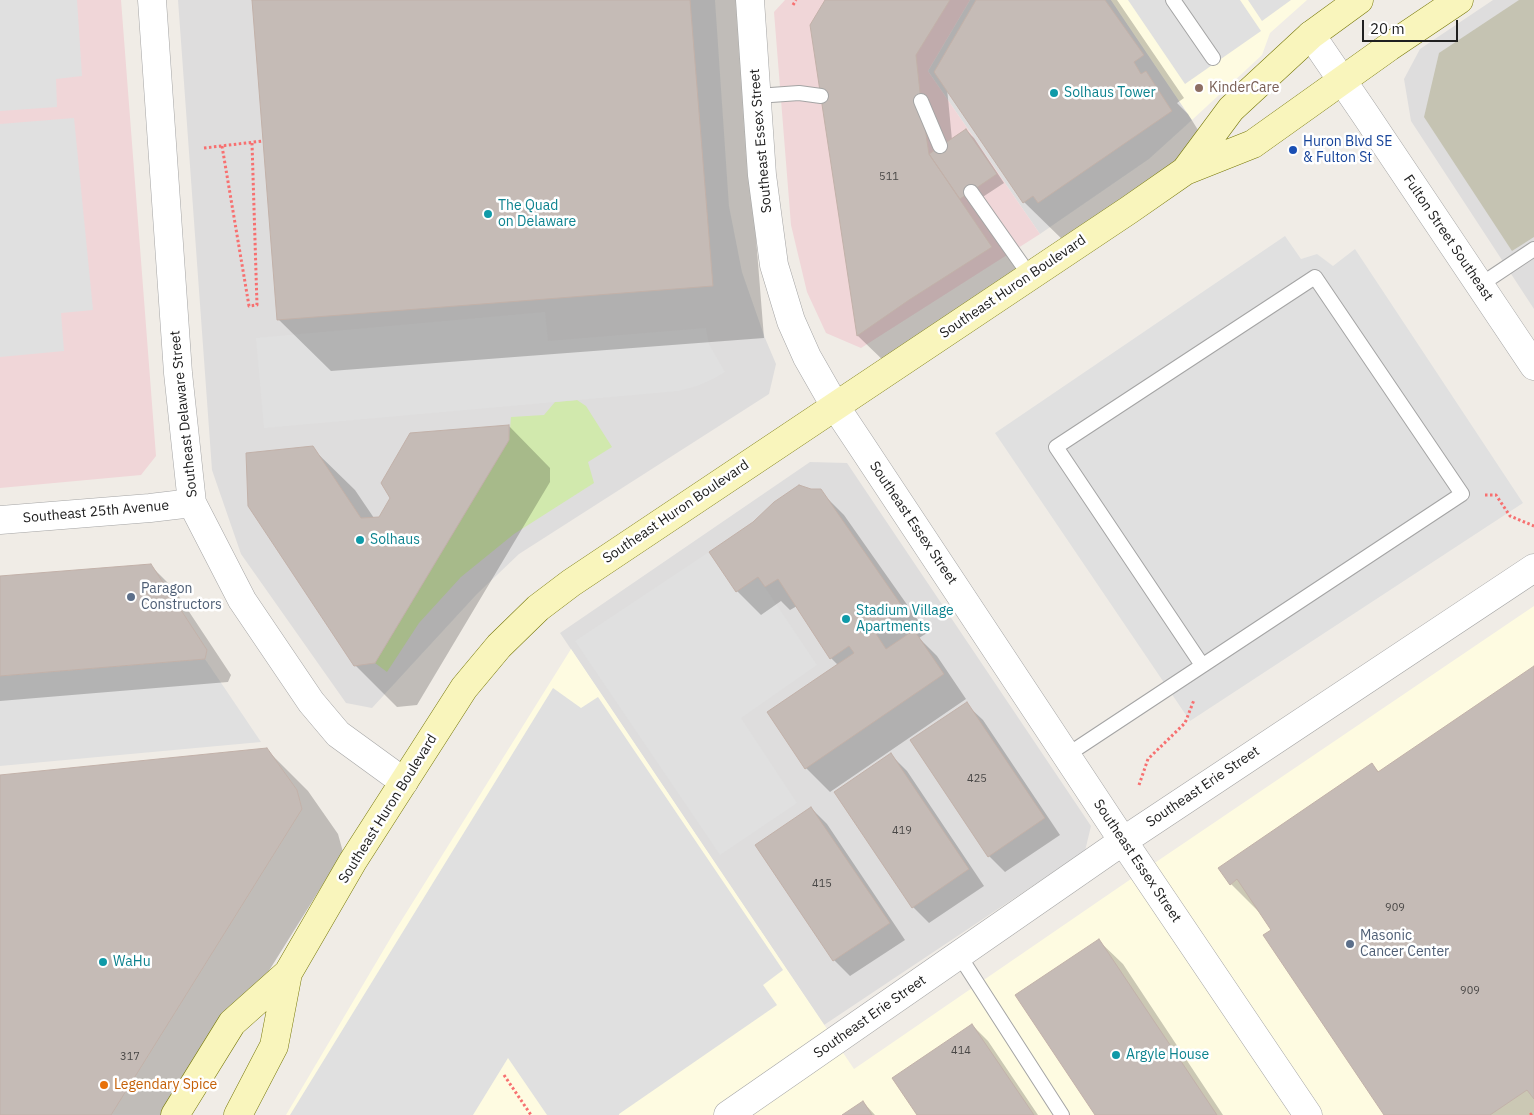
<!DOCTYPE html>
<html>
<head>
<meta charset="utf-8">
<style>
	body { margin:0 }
	#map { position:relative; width:1534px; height:1115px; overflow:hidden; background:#f0ece6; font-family:"IBM Plex Sans",sans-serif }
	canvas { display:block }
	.scale { position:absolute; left:1362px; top:20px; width:96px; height:22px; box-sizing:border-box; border:2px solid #202020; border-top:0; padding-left:6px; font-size:15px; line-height:18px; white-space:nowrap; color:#202020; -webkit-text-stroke:4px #fff; paint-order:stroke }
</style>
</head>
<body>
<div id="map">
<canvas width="1534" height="1115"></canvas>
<div class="scale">20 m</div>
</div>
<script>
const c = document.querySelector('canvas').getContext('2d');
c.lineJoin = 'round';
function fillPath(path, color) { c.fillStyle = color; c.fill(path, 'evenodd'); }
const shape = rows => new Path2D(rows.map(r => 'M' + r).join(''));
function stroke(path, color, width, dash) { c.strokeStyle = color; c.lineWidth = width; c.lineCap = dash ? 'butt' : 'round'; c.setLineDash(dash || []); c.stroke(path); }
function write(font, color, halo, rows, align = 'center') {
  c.font = font + ' "IBM Plex Sans",sans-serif'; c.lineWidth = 5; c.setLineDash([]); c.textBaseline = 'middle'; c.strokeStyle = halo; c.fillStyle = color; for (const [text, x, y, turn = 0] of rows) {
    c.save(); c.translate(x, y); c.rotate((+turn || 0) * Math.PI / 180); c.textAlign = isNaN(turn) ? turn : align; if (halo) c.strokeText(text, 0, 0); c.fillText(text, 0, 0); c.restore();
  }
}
const residential = shape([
	[178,0,715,0,729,206,742,272,765,338,776,364,769,394,519,554,477,594,372,708,346,703,241,554,212,470],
	[970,0,1111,0,1192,120,1149,159,1040,234,928,71],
	[1493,0,1534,0,1534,309,1411,121,1404,79,1420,49],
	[810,462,847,463,1091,826,1085,851,824,1025,560,633]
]);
const commercial = shape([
	[0,0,121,0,156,456,141,475,0,488],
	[785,0,970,0,928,71,1040,234,861,348,826,333,807,292,791,225,774,12]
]);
const education = shape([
	[1111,0,1307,0,1270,33,1262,55,1192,120],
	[1534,606,1534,1115,286,1115,393,934,571,649,854,1069,1128,881]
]);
const construction = shape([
	[1519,0,1534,0,1534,237,1512,251,1424,117,1439,53]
]);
const grass = shape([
	[577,400,586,406,612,447,588,462,594,483,514,534,461,577,419,623,387,672,375,663,509,440,511,417,544,415,555,402]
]);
const parking = shape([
	[0,0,77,0,82,76,56,79,57,107,0,111],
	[1128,0,1240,0,1261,31,1185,84],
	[1248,0,1291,0,1262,21],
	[74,118,93,310,61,313,64,351,0,357,0,124],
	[1285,236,1301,259,1317,254,1333,266,1355,249,1523,503,1190,721,995,433],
	[545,312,548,341,706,328,709,344,725,372,713,379,697,386,678,391,264,428,256,338],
	[709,552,736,591,758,577,817,665,741,718,797,803,720,855,575,641],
	[205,659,261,742,0,766,0,676],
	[553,688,581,708,598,697,783,970,763,985,777,1005,619,1114,619,1115,547,1115,508,1058,473,1115,290,1115]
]);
const shadow = shape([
	[253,0,737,0,764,338,331,371,278,319],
	[826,0,1117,0,1184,98,1177,103,1188,114,1213,154,1066,243,1024,202,947,88,952,140,966,130,974,138,1004,183,972,204,1022,278,889,366,858,336,811,25],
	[509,426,550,468,550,482,417,705,397,707,355,665,312,448,355,490,374,518,380,518],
	[811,490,820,491,844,515,927,633,919,638,937,656,966,699,830,792,806,768,838,665,831,658,797,606,790,610,781,601,761,615,737,591],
	[150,565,174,589,231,675,228,682,0,701,0,578],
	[1534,668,1534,1115,1386,1115,1265,918,1231,884,1372,765,1380,773],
	[966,704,983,720,1060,835,1005,872,989,856],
	[266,749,308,791,338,834,343,852,179,1115,0,1115,0,777],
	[891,755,907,771,984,886,929,923,913,907],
	[811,808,827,824,905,940,850,976,834,960,757,845],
	[1099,941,1123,964,1223,1115,1097,1115],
	[972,1025,988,1041,1038,1115,919,1115],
	[863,1102,875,1115,844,1115]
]);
const building = shape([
	[252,0,690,0,713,286,277,320,252,0],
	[825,0,950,0,916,55,921,101,929,154,992,247,909,300,857,336,810,25,825,0],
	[976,0,1105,0,1144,55,1134,62,1141,74,1146,71,1172,111,1038,203,1033,196,1023,203,934,72,976,0],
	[966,129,997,174,960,199,929,154,966,129],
	[509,425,509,440,375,663,354,666,248,506,246,453,313,446,361,518,379,517,390,498,381,483,410,433,509,425],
	[799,485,811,489,821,489,904,609,873,629,886,649,914,630,944,674,805,769,767,712,854,653,849,646,830,659,778,579,765,587,758,577,736,592,709,552,753,522,774,502,799,485],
	[151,564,207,650,205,659,0,676,0,576,151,564],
	[1534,666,1534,1099,1527,1090,1490,1115,1384,1115,1263,935,1271,930,1237,879,1230,885,1218,868,1372,763,1378,772,1534,666],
	[967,702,1045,818,988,857,910,740,967,702],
	[267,748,297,790,302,809,111,1115,0,1115,0,775,267,748],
	[891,753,969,869,912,908,834,792,891,753],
	[811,807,890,923,833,961,755,845,811,807],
	[1099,939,1217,1115,1095,1115,1015,995,1099,939],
	[972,1024,1034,1115,917,1115,892,1078,972,1024],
	[863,1101,872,1115,842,1115,863,1101]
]);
const path = shape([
	[793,5,796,0],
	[222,146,249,306,257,305,252,143],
	[204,148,263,141],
	[1485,495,1496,495,1510,516,1534,526],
	[1139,785,1148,759,1185,723,1194,700],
	[504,1075,531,1115],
	[1530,1115,1534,1112]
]);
const service = shape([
	[1173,0,1213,58],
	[757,96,799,93,821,96],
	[921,101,940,146],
	[971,192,1030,276],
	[1480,285,1534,249],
	[1067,755,1462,494,1315,277,1056,447,1202,665],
	[959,955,1062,1115]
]);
const minor = shape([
	[152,0,178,373,192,503,242,600,311,702,338,734,404,782],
	[750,0,762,175,774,265,791,321,807,357,835,406,861,445,1123,841,1308,1115],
	[0,520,150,508,192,503],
	[728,1115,1123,841,1534,568]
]);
const tertiary = shape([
	[1311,35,1365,114,1534,366]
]);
const secondary = shape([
	[1185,171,1231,109,1311,35,1359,0],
	[175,1115,232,1023,288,973,353,861,464,688,499,646,538,608,571,583,1129,210,1185,171,1253,144,1389,47,1459,0],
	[238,1115,274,1046,288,973]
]);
const markers = [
	[1199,88,5,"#8d6e63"],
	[1054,93,5,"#0f9aa8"],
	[1293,150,5,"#1a4fb4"],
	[488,214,5,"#0f9aa8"],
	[360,540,5,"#0f9aa8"],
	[131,597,5,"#5c6f8a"],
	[846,619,5,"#0f9aa8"],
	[1350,944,5,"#5c6f8a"],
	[103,962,5,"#0f9aa8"],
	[1116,1055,5,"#0f9aa8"],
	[104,1085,5,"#e8710a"]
];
const numberNames = [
	["511",889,177],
	["425",977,779],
	["419",902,831],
	["415",822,884],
	["909",1395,908],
	["909",1470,991],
	["414",961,1051],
	["317",130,1057]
];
const educationNames = [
	["KinderCare",1209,88]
];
const cultureNames = [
	["Solhaus Tower",1064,93],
	["The Quad",498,206],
	["on Delaware",498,222],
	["Solhaus",370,540],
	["Stadium Village",856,611],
	["Apartments",856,627],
	["WaHu",113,962],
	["Argyle House",1126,1055]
];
const streetNames = [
	["Southeast Essex Street",761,141,-95],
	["Fulton Street Southeast",1448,238,56],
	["Southeast Huron Boulevard",1013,287,-34],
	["Southeast Delaware Street",184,414,-96],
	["Southeast 25th Avenue",96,512,-5],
	["Southeast Huron Boulevard",676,512,-34],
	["Southeast Essex Street",913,523,56],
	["Southeast Erie Street",1203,787,-34],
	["Southeast Huron Boulevard",388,809,-58],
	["Southeast Essex Street",1137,861,56],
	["Southeast Erie Street",870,1017,-35]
];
const transitNames = [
	["Huron Blvd SE",1303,142],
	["& Fulton St",1303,158]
];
const serviceNames = [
	["Paragon",141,589],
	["Constructors",141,605],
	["Masonic",1360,936],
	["Cancer Center",1360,952]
];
const foodNames = [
	["Legendary Spice",114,1085]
];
fillPath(residential, '#dedddd');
fillPath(commercial, '#f0d6d8');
fillPath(education, '#fefbe1');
fillPath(construction, '#c5c3b2');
fillPath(grass, '#d1e9ad');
fillPath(parking, '#e0e0e0');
fillPath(shadow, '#0003');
fillPath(building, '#c5bbb6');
stroke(building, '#c2b1a9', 1);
stroke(service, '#a4a4a4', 16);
stroke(minor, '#a4a4a4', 29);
stroke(tertiary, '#a4a4a4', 29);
stroke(secondary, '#767707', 29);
stroke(path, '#f77070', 3, [2.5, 2.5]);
stroke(service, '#fff', 14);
stroke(minor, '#fff', 28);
stroke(tertiary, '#fff', 28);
stroke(secondary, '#f9f5bc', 28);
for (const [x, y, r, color] of markers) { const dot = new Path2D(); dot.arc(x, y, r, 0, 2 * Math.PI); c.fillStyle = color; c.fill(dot); stroke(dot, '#fff', 2); }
write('11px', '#494746', null, numberNames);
write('14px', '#785e54', '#fff', educationNames, 'left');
write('14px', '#0d838f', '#fff', cultureNames, 'left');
write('14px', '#202020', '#fff', streetNames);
write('14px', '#164399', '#fff', transitNames, 'left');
write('14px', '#4e5e75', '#fff', serviceNames, 'left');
write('14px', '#c56008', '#fff', foodNames, 'left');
</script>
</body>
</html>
